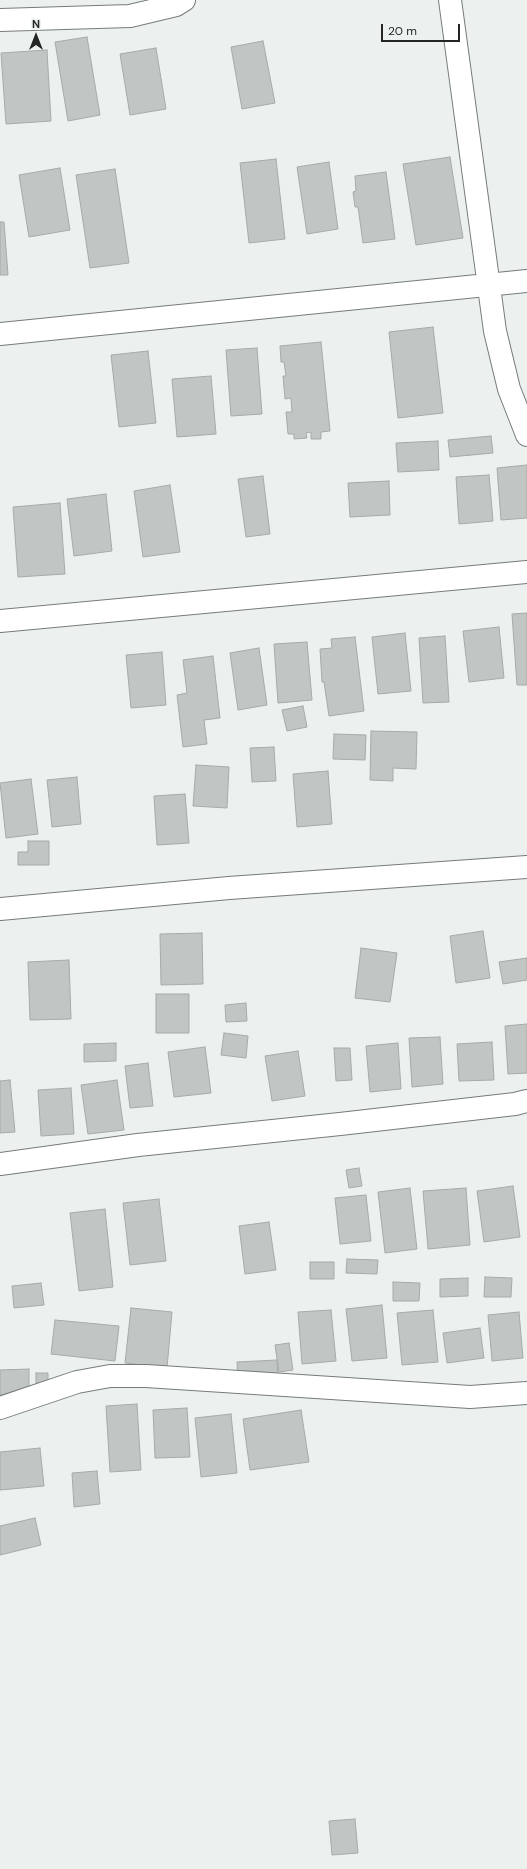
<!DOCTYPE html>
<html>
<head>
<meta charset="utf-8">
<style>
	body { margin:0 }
	#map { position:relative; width:527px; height:1869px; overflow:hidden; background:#ecf1f0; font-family:"DM Sans",sans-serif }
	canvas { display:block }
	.north { position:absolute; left:16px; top:16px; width:40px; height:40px; -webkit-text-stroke:3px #ecf1f0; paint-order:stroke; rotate:0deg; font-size:11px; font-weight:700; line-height:16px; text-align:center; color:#242626 }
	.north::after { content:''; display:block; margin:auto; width:14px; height:18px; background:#242626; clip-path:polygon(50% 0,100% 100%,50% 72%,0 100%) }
	.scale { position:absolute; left:381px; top:24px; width:79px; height:18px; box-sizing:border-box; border:2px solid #242626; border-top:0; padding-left:5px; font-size:12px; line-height:14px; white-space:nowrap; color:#242626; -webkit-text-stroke:3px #ecf1f0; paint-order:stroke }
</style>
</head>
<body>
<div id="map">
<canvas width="527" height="1869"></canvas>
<div class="north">N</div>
<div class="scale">20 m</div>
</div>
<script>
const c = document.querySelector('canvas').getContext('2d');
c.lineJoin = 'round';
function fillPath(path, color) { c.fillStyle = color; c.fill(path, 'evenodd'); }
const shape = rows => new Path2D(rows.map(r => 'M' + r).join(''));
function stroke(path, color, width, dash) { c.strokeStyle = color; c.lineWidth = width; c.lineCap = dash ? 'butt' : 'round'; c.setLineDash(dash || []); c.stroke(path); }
const building = shape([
	[87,37,100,115,68,121,55,42,87,37],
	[263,41,275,103,242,109,231,47,263,41],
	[156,48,166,109,130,115,120,54,156,48],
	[47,50,51,121,6,124,1,53,47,50],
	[450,157,463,238,416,245,403,164,450,157],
	[276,159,285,239,249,243,240,163,276,159],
	[329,162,338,229,307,234,297,167,329,162],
	[60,168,70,230,29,237,19,175,60,168],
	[115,169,129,263,90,268,76,175,115,169],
	[386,172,395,239,363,243,358,207,355,207,353,192,356,191,355,176,386,172],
	[0,222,4,222,8,275,0,275,0,222],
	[433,327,443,413,398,418,389,332,433,327],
	[321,342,330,431,321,432,321,439,311,439,311,432,306,433,307,438,294,439,294,434,288,434,286,412,292,412,291,398,285,399,283,376,286,376,284,362,281,362,280,346,321,342],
	[257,348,262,414,231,416,226,350,257,348],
	[148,351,156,423,119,427,111,355,148,351],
	[211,376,216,434,177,437,172,379,211,376],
	[491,436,493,453,450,457,448,440,491,436],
	[438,441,439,470,398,472,396,443,438,441],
	[527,465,527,518,501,520,497,468,527,465],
	[489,475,493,521,459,524,456,477,489,475],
	[263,476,270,534,246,537,238,479,263,476],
	[389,481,390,515,350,517,348,483,389,481],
	[170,485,180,552,143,557,134,491,170,485],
	[106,494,112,551,74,556,67,499,106,494],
	[60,503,65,574,18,577,13,507,60,503],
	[527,613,527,685,517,685,512,614,527,613],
	[499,627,504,678,469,682,463,631,499,627],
	[405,633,411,691,378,694,372,637,405,633],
	[445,636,449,702,423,703,419,638,445,636],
	[355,637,364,711,329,716,324,682,322,682,320,649,332,648,331,639,355,637],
	[307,642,312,700,278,703,274,644,307,642],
	[259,648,267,705,238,710,230,653,259,648],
	[162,652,166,705,131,708,126,655,162,652],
	[213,656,220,718,204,720,207,744,183,747,177,695,187,693,183,660,213,656],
	[303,706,307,727,287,731,282,710,303,706],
	[371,731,417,732,416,769,393,768,393,781,370,780,371,731],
	[334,734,366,735,365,760,333,759,334,734],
	[274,747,276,781,252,782,250,748,274,747],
	[196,765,229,767,227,808,193,806,196,765],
	[328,771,332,824,297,827,293,774,328,771],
	[77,777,81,824,52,827,47,780,77,777],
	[31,779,38,834,6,838,0,783,31,779],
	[185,794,189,843,157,845,154,796,185,794],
	[28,841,49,841,49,865,18,865,18,852,28,852,28,841],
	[483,931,490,978,456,983,450,936,483,931],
	[202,933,203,984,161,985,160,934,202,933],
	[361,948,397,953,390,1002,355,998,361,948],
	[527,958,527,980,503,984,499,962,527,958],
	[69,960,71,1019,30,1020,28,962,69,960],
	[156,994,189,994,189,1033,156,1033,156,994],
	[246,1003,247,1021,226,1022,225,1005,246,1003],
	[527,1024,527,1073,508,1074,505,1026,527,1024],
	[224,1033,248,1036,246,1058,221,1055,224,1033],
	[440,1037,443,1084,412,1087,409,1038,440,1037],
	[492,1042,494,1080,459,1081,457,1044,492,1042],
	[116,1043,116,1061,84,1062,84,1044,116,1043],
	[398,1043,401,1089,370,1092,366,1046,398,1043],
	[205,1047,211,1093,174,1097,168,1052,205,1047],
	[334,1048,350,1048,352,1080,336,1081,334,1048],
	[298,1051,305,1096,272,1101,265,1056,298,1051],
	[148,1063,153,1106,130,1108,125,1066,148,1063],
	[10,1080,15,1132,0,1133,0,1081,10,1080],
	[117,1080,124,1130,88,1134,81,1085,117,1080],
	[71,1088,74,1134,41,1136,38,1090,71,1088],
	[359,1168,362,1186,349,1188,346,1170,359,1168],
	[513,1186,520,1237,484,1242,477,1191,513,1186],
	[410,1188,417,1249,385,1253,378,1192,410,1188],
	[466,1188,470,1245,428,1249,423,1191,466,1188],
	[366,1195,371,1241,340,1244,335,1198,366,1195],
	[159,1199,166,1261,130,1265,123,1203,159,1199],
	[105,1209,113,1287,79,1291,70,1213,105,1209],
	[269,1222,276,1270,245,1274,239,1226,269,1222],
	[347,1259,378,1260,377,1274,346,1273,347,1259],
	[310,1262,334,1262,334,1279,310,1279,310,1262],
	[485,1277,512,1278,511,1297,484,1297,485,1277],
	[468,1278,468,1296,440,1297,440,1279,468,1278],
	[393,1282,420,1283,419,1301,393,1301,393,1282],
	[41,1283,44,1305,14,1308,12,1286,41,1283],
	[382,1305,387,1358,352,1361,346,1309,382,1305],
	[131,1308,172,1312,167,1368,125,1363,131,1308],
	[331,1310,336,1361,302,1364,298,1312,331,1310],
	[433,1310,438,1362,402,1365,397,1313,433,1310],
	[519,1312,523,1358,492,1361,488,1315,519,1312],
	[55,1320,119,1326,115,1361,51,1354,55,1320],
	[480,1328,484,1358,447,1363,443,1333,480,1328],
	[289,1343,293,1370,279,1372,275,1345,289,1343],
	[277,1360,278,1380,238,1383,237,1362,277,1360],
	[29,1369,29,1396,0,1397,0,1370,29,1369],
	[36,1373,48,1373,48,1398,36,1398,36,1373],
	[137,1404,141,1470,110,1472,106,1406,137,1404],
	[187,1408,190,1457,155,1458,153,1410,187,1408],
	[301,1410,309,1462,250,1470,243,1419,301,1410],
	[231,1414,237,1473,201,1477,195,1418,231,1414],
	[40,1448,44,1486,0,1490,0,1452,40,1448],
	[97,1471,100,1504,74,1507,72,1473,97,1471],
	[35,1518,41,1545,0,1555,0,1526,35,1518],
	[355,1819,358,1853,332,1855,329,1821,355,1819]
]);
const street = shape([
	[450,0,495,331,509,389,527,435],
	[0,20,130,16,176,5,184,0],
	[0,334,527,281],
	[0,621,527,572],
	[0,909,229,888,527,867],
	[0,1164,138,1145,340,1124,515,1104,527,1101],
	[0,1408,77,1382,110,1376,146,1376,470,1397,527,1393]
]);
fillPath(building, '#c1c5c3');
stroke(building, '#a6aaa8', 1);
stroke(street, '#767b7a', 24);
stroke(street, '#fff', 22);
</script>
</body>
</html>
